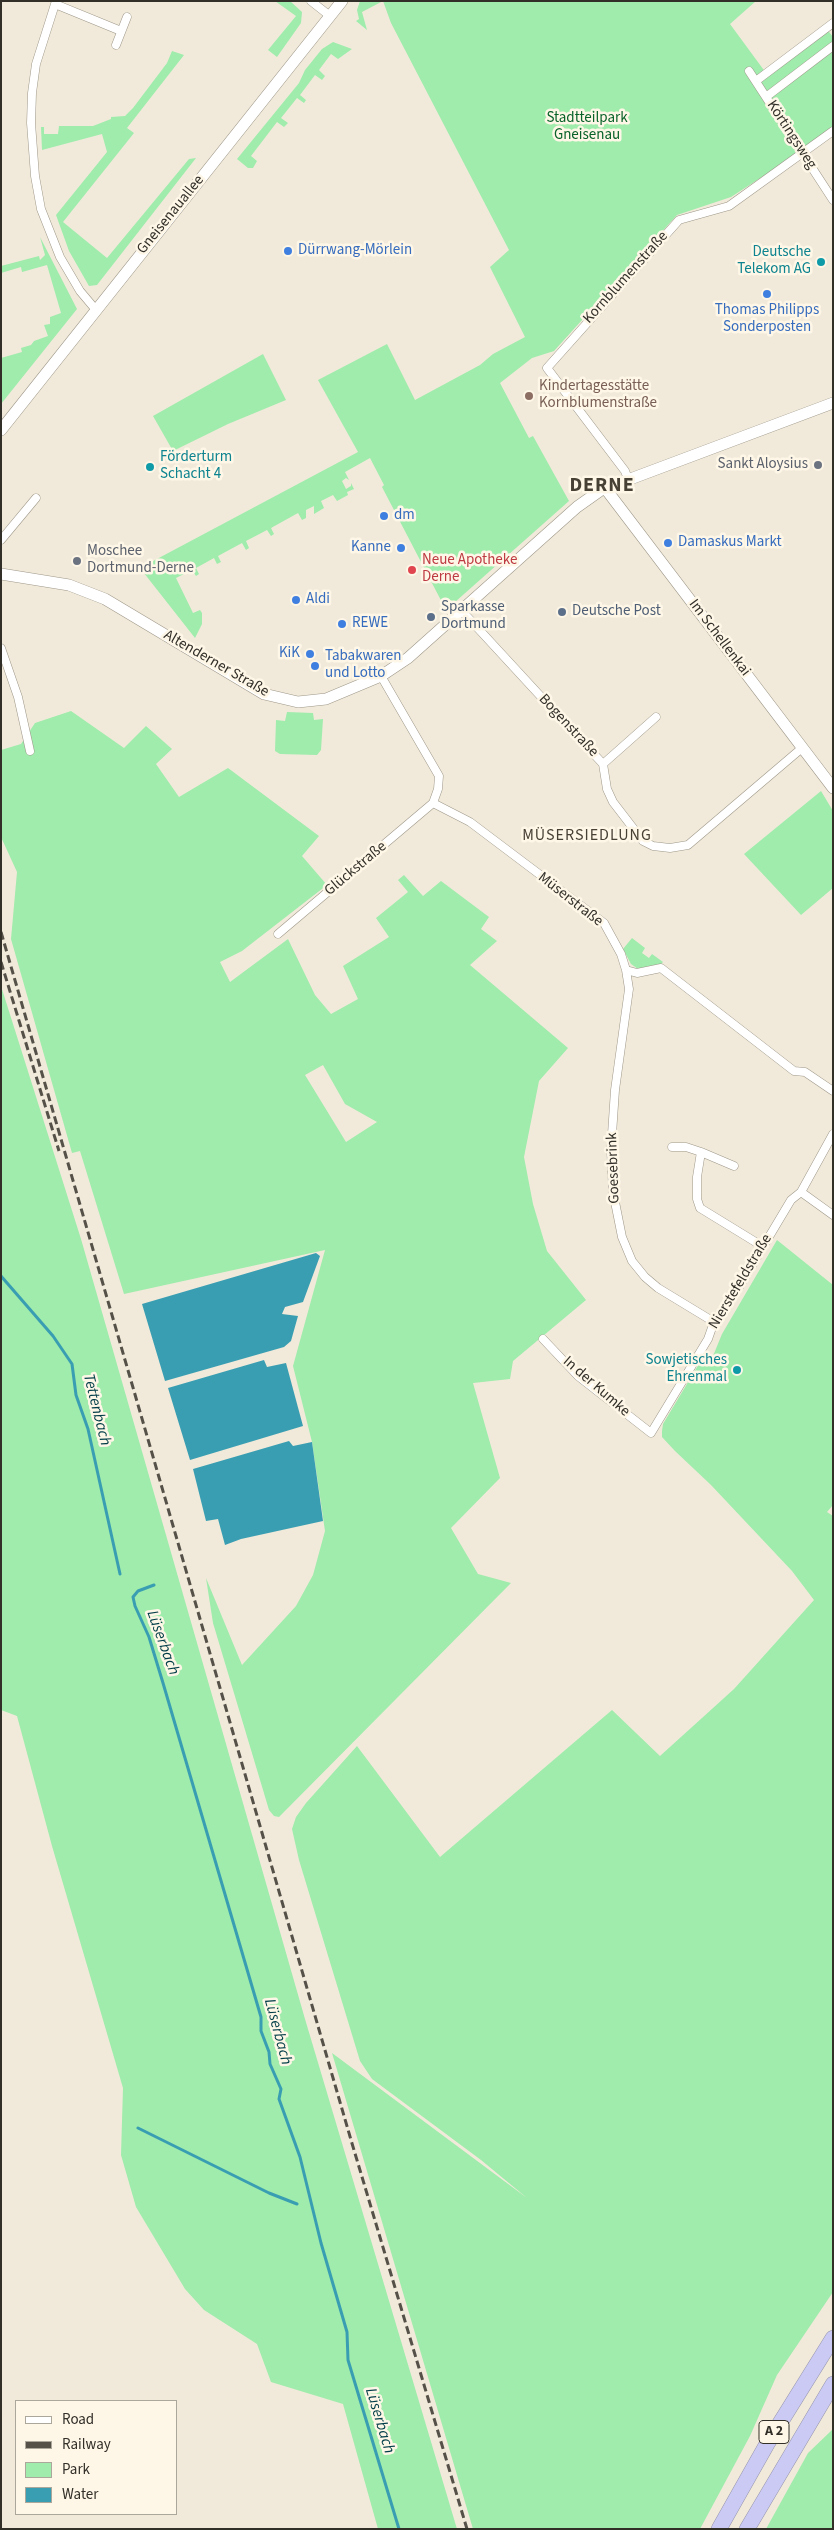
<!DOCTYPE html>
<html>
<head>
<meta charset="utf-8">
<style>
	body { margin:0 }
	#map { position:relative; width:834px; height:2530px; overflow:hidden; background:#f1eada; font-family:"Source Sans 3",sans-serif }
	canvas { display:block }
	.frame { position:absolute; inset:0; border:2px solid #322f29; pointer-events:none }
	.legend { position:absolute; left:15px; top:2400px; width:162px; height:115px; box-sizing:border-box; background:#fef7e7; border:1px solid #aca79b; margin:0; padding:6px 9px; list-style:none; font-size:15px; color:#322f29 }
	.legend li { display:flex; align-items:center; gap:10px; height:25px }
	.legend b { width:25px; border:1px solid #aca79b }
</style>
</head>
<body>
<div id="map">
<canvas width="834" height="2530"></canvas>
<div class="frame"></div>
<ul class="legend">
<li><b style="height:6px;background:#fff"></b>Road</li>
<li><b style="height:6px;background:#555149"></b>Railway</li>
<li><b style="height:14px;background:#9fecac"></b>Park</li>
<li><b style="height:14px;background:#3a9eb2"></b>Water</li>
</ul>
</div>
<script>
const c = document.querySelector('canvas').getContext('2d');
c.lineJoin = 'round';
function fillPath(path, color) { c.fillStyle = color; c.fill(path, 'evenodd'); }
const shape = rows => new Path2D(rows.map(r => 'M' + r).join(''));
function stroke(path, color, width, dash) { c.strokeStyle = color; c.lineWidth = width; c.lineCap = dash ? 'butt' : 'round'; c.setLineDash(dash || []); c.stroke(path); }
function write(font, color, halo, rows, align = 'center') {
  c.font = font + ' "Source Sans 3",sans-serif'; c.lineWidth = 5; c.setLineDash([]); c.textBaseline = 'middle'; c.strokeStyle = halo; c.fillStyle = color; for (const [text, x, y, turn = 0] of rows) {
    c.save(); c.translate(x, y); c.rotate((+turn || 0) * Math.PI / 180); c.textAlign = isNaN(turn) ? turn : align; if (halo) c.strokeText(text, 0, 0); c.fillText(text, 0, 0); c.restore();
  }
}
const green = shape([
	[275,1,290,1,302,12,301,23,277,57,268,50,296,16],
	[360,1,756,1,730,24,766,73,826,28,833,37,833,131,731,197,677,215,554,351,532,358,500,383,529,438,533,436,569,501,446,610,382,487,384,485,370,458,345,472,349,480,346,478,342,481,346,489,351,486,351,483,354,489,347,492,348,495,337,501,333,495,321,501,324,508,314,514,314,506,306,510,306,518,302,520,298,513,271,528,274,534,271,536,267,530,246,541,249,548,246,550,242,543,218,556,221,562,217,564,214,558,196,568,199,574,196,576,192,570,176,578,193,613,200,610,202,613,202,624,195,638,140,568,358,452,318,380,387,344,415,400,480,365,493,354,525,337,490,267,509,250,391,23,383,1,362,12,367,30,356,21,359,19,357,10],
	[333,42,352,49,338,59,331,54,319,70,325,76,322,80,315,75,300,95,306,100,304,103,297,98,281,118,288,123,284,127,277,122,251,156,257,161,253,168,248,168,237,159,299,83,305,70,322,49],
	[172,51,184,55,127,128,134,133,63,222,107,258,189,159,196,158,97,285,89,286,69,251,56,215,107,152,102,134,42,150,41,127,44,127,44,134,58,134,59,126,93,126,111,119,111,117,125,116,133,108,167,63],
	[40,237,77,309,1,404,1,358,22,352,21,348,31,345,34,341,48,336,44,325,50,324,50,317,61,313,47,265,22,272,21,267,1,273,1,266,39,256,40,260,45,255],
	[263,354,286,400,228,424,173,451,153,416],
	[71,711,124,748,146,726,172,749,156,764,179,797,228,768,319,836,302,856,327,885,242,951,220,962,230,982,288,939,315,995,331,1014,358,999,343,966,389,937,376,918,408,892,398,880,404,875,423,896,441,881,489,917,481,929,497,941,470,965,568,1048,539,1081,524,1157,533,1204,547,1251,586,1300,513,1361,510,1379,473,1383,500,1478,451,1528,478,1574,511,1583,279,1817,274,1816,269,1810,213,1623,206,1578,242,1665,296,1606,313,1575,325,1531,312,1442,293,1366,325,1250,124,1294,80,1151,72,1153,11,939,17,872,1,837,1,750,21,744,35,723],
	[323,1065,345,1104,377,1122,346,1142,305,1075],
	[287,712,313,713,314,720,323,719,321,750,317,755,280,754,275,751,276,720,285,721],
	[821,791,833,811,833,888,801,915,744,854],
	[632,938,645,948,642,953,649,958,652,954,663,962,659,966,638,969,631,964,623,949],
	[1,986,81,1239,305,2019,457,2529,378,2529,343,2404,271,2382,257,2344,204,2310,185,2289,136,2207,121,2155,123,2088,52,1846,17,1716,1,1710],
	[777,1240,833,1285,833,1505,827,1512,833,1516,833,2292,777,2375,750,2436,700,2529,473,2529,332,2053,527,2198,481,2160,372,2079,360,2061,299,1860,292,1829,296,1817,306,1803,357,1746,440,1857,612,1710,660,1756,734,1689,814,1600,792,1571,711,1485,675,1451,662,1437,662,1431,663,1424,706,1352,713,1356,722,1334],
	[833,2429,833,2529,766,2529,808,2453]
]);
const water = shape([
	[316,1253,320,1256,303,1302,285,1307,282,1314,298,1316,291,1341,284,1347,165,1381,142,1304],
	[264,1360,267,1367,286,1363,303,1426,190,1460,168,1388],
	[289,1441,293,1446,312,1442,323,1521,241,1539,225,1545,218,1519,206,1521,193,1469]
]);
const stream = shape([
	[1,1276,53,1336,72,1364,76,1395,88,1429,120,1574],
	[154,1585,138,1591,133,1597,135,1606,149,1637,163,1683,261,2017,261,2031,269,2052,270,2064,281,2089,279,2099,300,2157,321,2243,347,2332,348,2360,399,2529],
	[138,2128,269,2193,297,2204]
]);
const street = shape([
	[56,1,36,64,32,93,31,123,35,176,41,209,60,257,80,291,96,310],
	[311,1,330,16],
	[55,4,121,31],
	[116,45,127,17],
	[749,71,833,200],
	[756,81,833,23],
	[766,97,833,46],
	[628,479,625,471,547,368,679,220,729,206,833,131],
	[1,540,36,498],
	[462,611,603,764,607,789,613,802,643,841,653,846,670,848,688,845,802,748],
	[1,648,18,697,30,751],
	[381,676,439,776,438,789,433,803],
	[603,764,656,717],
	[433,803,470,822,604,923,621,954,626,970,637,973,661,968,794,1071,805,1072,833,1091],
	[278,934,433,803],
	[626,970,629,989,615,1090,611,1149,613,1192,622,1237,632,1261,645,1277,658,1288,714,1322],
	[672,1147,686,1147,701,1152,734,1166],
	[701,1152,697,1177,697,1199,700,1208,762,1246],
	[801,1192,833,1215],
	[543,1339,578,1376,651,1433,708,1339,714,1322,739,1287,791,1200,801,1192,833,1134]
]);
const secondary = shape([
	[1,430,342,1],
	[605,488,833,788],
	[1,574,69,585,105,599,264,694,298,702,326,699,381,676,408,658,577,507,601,490,833,403]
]);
const highway = shape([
	[719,2529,767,2444,833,2338],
	[747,2529,833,2384]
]);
const rail = shape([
	[1,932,351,2140,467,2529],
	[1,962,59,1151]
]);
const markers = [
	[288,251,5,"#3f7fe0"],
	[821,262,5,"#0f9aa8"],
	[767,294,5,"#3f7fe0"],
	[529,396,5,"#8d6e63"],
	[818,465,5,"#6b7280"],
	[150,467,5,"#0f9aa8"],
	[384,516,5,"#3f7fe0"],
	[668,543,5,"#3f7fe0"],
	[401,548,5,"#3f7fe0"],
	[77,561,5,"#6b7280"],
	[412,570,5,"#e0444e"],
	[296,600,5,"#3f7fe0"],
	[562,612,5,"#5c6f8a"],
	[431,617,5,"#5c6f8a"],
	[342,624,5,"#3f7fe0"],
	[310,654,5,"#3f7fe0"],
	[315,666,5,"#3f7fe0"],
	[737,1370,5,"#0f9aa8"]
];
const shields = [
	[774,2432,30]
];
const shieldNames = [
	["A 2",774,2432]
];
const parkNames = [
	["Stadtteilpark",587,119],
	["Gneisenau",587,136]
];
const streetNames = [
	["Körtingsweg",791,135,57],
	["Gneisenauallee",171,215,-51],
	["Kornblumenstraße",626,278,-48],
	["Im Schellenkai",719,638,53],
	["Altenderner Straße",216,664,30],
	["Bogenstraße",568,726,47],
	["Glückstraße",356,869,-40],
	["Müserstraße",570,900,38],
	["Goesebrink",614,1168,-92],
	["Nierstefeldstraße",741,1282,-59],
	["In der Kumke",596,1387,41]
];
const shopNames = [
	["Dürrwang-Mörlein",298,251],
	["Thomas Philipps",767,311,"center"],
	["Sonderposten",767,328,"center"],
	["dm",394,516],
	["Damaskus Markt",678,543],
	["Kanne",391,548,"right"],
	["Aldi",306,600],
	["REWE",352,624],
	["KiK",300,654,"right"],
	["Tabakwaren",325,657],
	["und Lotto",325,674]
];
const cultureNames = [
	["Deutsche",811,253],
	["Telekom AG",811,270],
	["Förderturm",160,458,"left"],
	["Schacht 4",160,475,"left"],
	["Sowjetisches",727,1361],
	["Ehrenmal",727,1378]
];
const educationNames = [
	["Kindertagesstätte",539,387],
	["Kornblumenstraße",539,404]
];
const worshipNames = [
	["Sankt Aloysius",808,465],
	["Moschee",87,552,"left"],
	["Dortmund-Derne",87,569,"left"]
];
const healthNames = [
	["Neue Apotheke",422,561],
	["Derne",422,578]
];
const serviceNames = [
	["Sparkasse",441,608],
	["Dortmund",441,625],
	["Deutsche Post",572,612]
];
const neighbourhoodNames = [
	["MÜSERSIEDLUNG",587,836]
];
const waterNames = [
	["Tettenbach",96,1410,76],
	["Lüserbach",162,1643,70],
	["Lüserbach",277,2032,75],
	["Lüserbach",379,2421,73]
];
const districtNames = [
	["DERNE",602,487]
];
fillPath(green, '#9fecac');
fillPath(water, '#3a9eb2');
stroke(stream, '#3a9eb2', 3);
stroke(street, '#9e9789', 9);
stroke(secondary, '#9e9789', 12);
stroke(highway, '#9594ad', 16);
stroke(street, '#fff', 8);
stroke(secondary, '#fff', 11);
stroke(highway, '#cacaf4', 15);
stroke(rail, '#555149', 3, [8, 4]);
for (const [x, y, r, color] of markers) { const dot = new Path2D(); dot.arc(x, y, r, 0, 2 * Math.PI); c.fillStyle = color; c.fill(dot); stroke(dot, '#fef7e7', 2); }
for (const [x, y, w] of shields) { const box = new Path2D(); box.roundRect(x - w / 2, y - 11.5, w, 23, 4); c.fillStyle = '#fef7e7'; c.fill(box); stroke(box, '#322f29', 1); }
write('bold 14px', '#322f29', null, shieldNames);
write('15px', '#086229', '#fef7e7', parkNames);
write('15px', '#322f29', '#fef7e7', streetNames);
write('15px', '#366cbe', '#fef7e7', shopNames, 'left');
write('15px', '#0d838f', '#fef7e7', cultureNames, 'right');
write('15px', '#785e54', '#fef7e7', educationNames, 'left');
write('15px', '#5b616d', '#fef7e7', worshipNames, 'right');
write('15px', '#be3a42', '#fef7e7', healthNames, 'left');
write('15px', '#4e5e75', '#fef7e7', serviceNames, 'left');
c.letterSpacing = '1px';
write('16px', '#474135', '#fef7e7', neighbourhoodNames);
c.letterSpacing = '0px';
write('italic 16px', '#003d48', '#fef7e7', waterNames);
c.letterSpacing = '1px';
write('bold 20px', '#474135', '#fef7e7', districtNames);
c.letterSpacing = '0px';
</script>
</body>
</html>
